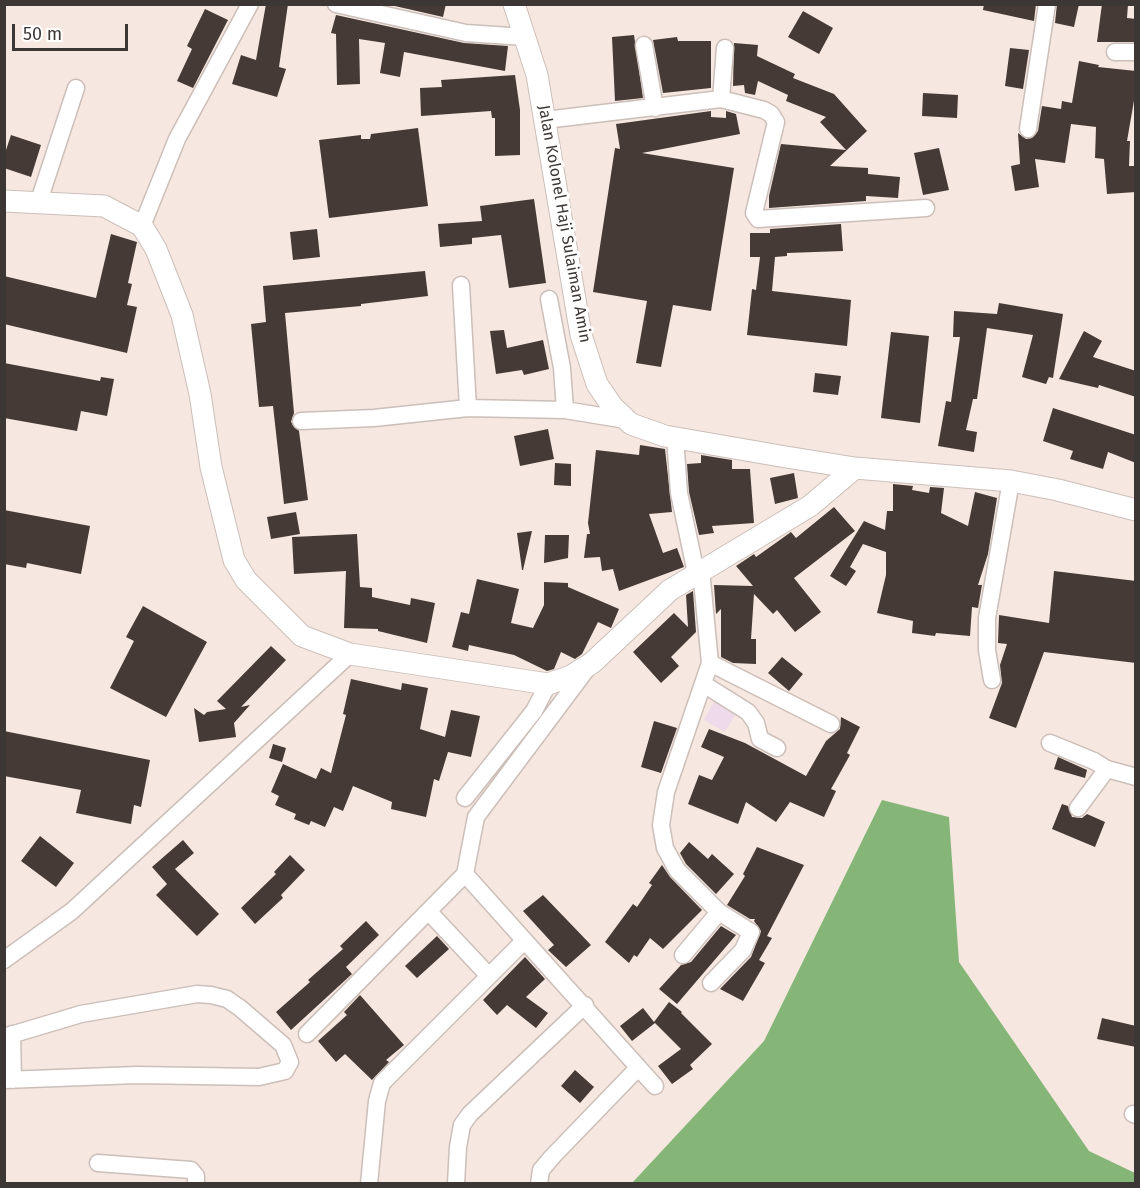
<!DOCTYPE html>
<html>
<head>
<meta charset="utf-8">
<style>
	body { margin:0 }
	#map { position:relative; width:1140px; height:1188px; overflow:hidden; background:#f6e8e1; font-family:"Fira Sans",sans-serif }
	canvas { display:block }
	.frame { position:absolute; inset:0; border:6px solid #3c3734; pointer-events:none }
	.scale { position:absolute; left:12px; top:24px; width:116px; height:27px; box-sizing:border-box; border:3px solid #3c3734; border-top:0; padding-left:8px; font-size:18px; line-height:21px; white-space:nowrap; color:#3c3734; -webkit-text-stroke:4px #fff; paint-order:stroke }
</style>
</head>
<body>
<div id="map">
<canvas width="1140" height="1188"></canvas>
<div class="frame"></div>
<div class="scale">50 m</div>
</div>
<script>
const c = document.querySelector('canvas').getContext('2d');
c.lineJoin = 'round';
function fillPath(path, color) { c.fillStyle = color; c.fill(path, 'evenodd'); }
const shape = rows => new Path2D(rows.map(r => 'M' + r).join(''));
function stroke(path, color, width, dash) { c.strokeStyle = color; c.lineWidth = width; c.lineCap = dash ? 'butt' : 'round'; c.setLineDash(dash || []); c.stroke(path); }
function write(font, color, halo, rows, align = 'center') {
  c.font = font + ' "Fira Sans",sans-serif'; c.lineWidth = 6; c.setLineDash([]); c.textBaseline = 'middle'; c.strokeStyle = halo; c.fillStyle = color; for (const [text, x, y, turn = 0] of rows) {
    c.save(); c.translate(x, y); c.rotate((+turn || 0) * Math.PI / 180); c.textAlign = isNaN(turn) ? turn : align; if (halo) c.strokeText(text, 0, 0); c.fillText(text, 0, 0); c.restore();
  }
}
const education = shape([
	[717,696,739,708,725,732,704,720]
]);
const forest = shape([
	[882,800,949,817,959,962,1089,1151,1135,1173,1135,1183,632,1183,764,1041]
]);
const building = shape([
	[266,4,288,4,279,67,286,69,277,97,232,84,241,55,256,60],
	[386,4,446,4,443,17],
	[984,4,1036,4,1034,21,983,10],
	[1057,4,1079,4,1074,27,1055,23],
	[1102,4,1128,4,1127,18,1136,19,1136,42,1097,42],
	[205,9,228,20,193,88,177,81,192,49,187,46],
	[803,11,833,28,819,54,788,37],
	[336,15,464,43,508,46,505,71,404,52,400,77,380,73,385,43,359,39,360,84,337,85,336,34,331,33],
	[634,35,643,98,615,101,612,37],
	[677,37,678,41,711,41,711,88,663,93,653,40],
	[734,43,758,45,757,56,795,74,793,78,834,94,867,131,830,166,868,168,868,174,900,177,898,198,866,196,866,201,769,208,769,196,781,144,846,150,820,122,826,117,786,101,788,95,758,81,755,95,745,93,744,85,733,86],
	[1010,48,1029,50,1023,89,1005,86],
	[1079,61,1099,65,1098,67,1136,71,1136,89,1127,141,1130,141,1129,166,1136,166,1136,192,1107,194,1104,159,1095,158,1096,127,1071,124,1065,163,1035,159,1039,187,1015,191,1011,166,1020,164,1018,133,1026,139,1032,138,1038,131,1042,106,1061,109,1062,101,1072,103],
	[515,75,520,110,520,155,495,156,495,118,492,118,491,111,421,116,420,88,442,87,441,80],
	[923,93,958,95,957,118,922,116],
	[711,111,711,117,726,118,726,111,736,114,740,134,642,153,734,168,711,311,673,305,661,367,636,363,647,301,593,292,615,148,620,149,616,124],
	[418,128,428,206,329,218,319,140,361,135,361,139,370,139,371,134],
	[11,135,41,145,31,177,4,168,4,156],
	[939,148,949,190,923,195,914,153],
	[534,199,546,283,509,288,501,235,472,238,472,244,440,247,438,224,482,221,480,206],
	[841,224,843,251,787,253,787,256,775,257,772,291,851,300,847,346,747,335,752,289,756,290,760,257,750,257,750,233,770,233,770,229],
	[317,229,320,257,293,260,290,232],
	[111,234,137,242,128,283,132,284,127,305,137,307,127,353,4,324,4,276,96,298],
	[425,271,428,296,361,304,361,306,285,313,294,413,291,422,299,431,308,500,284,504,273,406,259,407,251,324,266,322,263,286],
	[999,303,1063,314,1053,378,1049,377,1046,384,1022,377,1033,335,987,328,977,399,973,399,966,430,977,432,974,452,938,446,946,401,951,402,960,337,953,337,954,311,997,314],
	[504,330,507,348,543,340,549,369,524,375,522,370,496,374,490,331],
	[1084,331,1102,341,1093,357,1136,371,1136,397,1099,385,1098,388,1059,379],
	[891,332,929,336,920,423,881,418],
	[4,363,100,381,101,377,114,379,107,416,81,411,77,431,4,418],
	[815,373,841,376,838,395,813,392],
	[1053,408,1136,435,1136,463,1108,452,1103,469,1070,459,1073,451,1043,441],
	[548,429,554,459,520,466,514,436],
	[640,445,665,449,672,512,649,514,663,553,677,548,684,567,619,591,613,569,602,571,600,557,584,558,587,534,590,534,588,523,596,450,639,455],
	[701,455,732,460,732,469,750,469,754,523,712,526,714,533,699,535,689,492,687,464,701,463],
	[555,463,571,464,571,486,554,485],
	[794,473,798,498,775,504,770,478],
	[893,484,913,486,912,490,929,493,930,487,944,488,941,513,968,526,975,492,997,498,988,554,978,585,982,585,978,608,972,607,970,636,936,633,935,636,912,633,913,621,877,613,886,575,886,552,863,544,850,567,856,571,846,586,830,576,864,521,885,530,887,511,893,511],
	[834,507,855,531,794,578,821,612,795,632,777,610,773,614,754,594,751,639,756,639,756,664,733,663,721,657,721,609,716,614,714,585,753,586,736,566,754,554,756,557,791,532,796,538],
	[4,510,90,526,81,574,27,563,26,568,4,564],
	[296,512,300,534,271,539,267,517],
	[532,531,523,570,522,570,517,533],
	[357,534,360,587,372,588,372,597,410,605,411,598,435,603,427,643,378,631,378,629,344,628,346,571,294,574,292,537],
	[545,535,569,535,568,558,544,563],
	[1054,571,1136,581,1136,663,1044,652,1016,728,989,718,1002,683,1000,665,1007,644,998,643,999,615,1049,623],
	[477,579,519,589,511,623,533,628,544,605,544,582,568,583,568,587,619,609,611,628,598,622,582,654,575,659,561,652,554,669,547,671,514,655,469,645,468,651,452,647,461,612,469,614],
	[693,591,696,632,671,657,679,666,661,683,633,652,674,613,688,627,686,595],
	[143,606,207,642,166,717,110,688,134,641,126,637],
	[271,646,286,660,241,707,250,705,234,723,236,737,199,742,194,708,204,715,207,712,226,709,217,701],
	[782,657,803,674,789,691,768,673],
	[351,679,401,690,402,683,428,688,420,729,445,737,451,710,480,716,471,757,448,752,439,781,434,779,426,817,391,809,392,802,353,786,343,811,334,807,325,827,311,821,309,825,294,819,296,814,275,805,279,796,271,792,283,764,316,779,321,768,331,773,346,715,343,714],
	[841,717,860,727,847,753,850,755,831,789,836,791,824,817,790,802,776,822,746,802,738,824,688,804,699,775,712,780,724,757,701,747,709,729,745,743,806,776,826,741,840,729],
	[654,721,677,728,661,773,641,767],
	[4,731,150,760,141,807,134,805,131,824,76,813,81,790,4,776],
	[273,744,286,748,282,762,269,758],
	[1058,757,1087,770,1085,778,1054,769],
	[1062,804,1068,806,1072,817,1082,818,1087,814,1105,822,1095,847,1052,829],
	[40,836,74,863,56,887,21,861],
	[183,840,194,853,175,869,219,914,197,936,156,895,167,884,152,867],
	[689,842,708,859,712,854,734,874,716,894,686,864,680,853],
	[757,847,804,865,767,936,772,938,759,960,765,963,743,1001,720,989,751,957,761,931,754,921,755,919,750,919,727,905,745,876,743,874],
	[290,855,305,870,281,895,283,898,255,924,241,908,276,874,274,872],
	[662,865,670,877,702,910,663,949,650,938,637,957,634,955,629,963,605,942,633,904,637,907,652,885,649,883],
	[543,895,591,945,566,967,548,950,554,945,523,911],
	[366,921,379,935,346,967,352,974,291,1030,276,1012,310,982,308,980,343,949,340,946],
	[721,926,736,935,677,1004,659,989,681,965,691,962],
	[437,936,449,949,417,978,405,966],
	[525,957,545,979,526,997,548,1013,536,1028,507,1005,497,1015,483,1000],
	[360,995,404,1045,386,1060,389,1062,372,1080,345,1054,336,1062,318,1041,347,1015,344,1012],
	[669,1002,682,1012,681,1013,712,1044,690,1065,693,1069,672,1084,658,1066,681,1049,655,1023,632,1041,620,1026,643,1008,654,1022],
	[1102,1018,1136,1026,1136,1047,1097,1039],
	[575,1070,594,1087,580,1103,561,1086]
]);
const minor = shape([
	[336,4,466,33,525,37],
	[644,45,655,108],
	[1115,52,1136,52],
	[721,99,725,48],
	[545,120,721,99,764,110,771,114,776,122,754,213,758,219,926,208],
	[1028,129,1047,4],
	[39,201,76,88],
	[142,226,177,139,250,4],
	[461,285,468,408],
	[549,299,562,368,565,410],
	[301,421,374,418,468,408,565,410,626,420],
	[675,437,679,493,696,573],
	[701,570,710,663,666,792,661,825,665,848,677,870,719,912,751,932,743,950,711,983],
	[710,663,831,724],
	[586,670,476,817,465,874,655,1086],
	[992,680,987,650,987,618,1011,481],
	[705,685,748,712,756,723,760,739,777,748],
	[1050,743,1094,761,1107,769],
	[465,798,534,711,548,684],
	[1078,808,1107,769,1136,777],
	[430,913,489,976],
	[683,955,719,912],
	[4,960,72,911,350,654],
	[12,1034,13,1080],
	[307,1034,465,874],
	[4,1037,81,1014,197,994,211,995,227,999,240,1008,283,1045,290,1062,285,1071,259,1077,137,1075,4,1080],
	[1133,1114,1136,1115],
	[98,1163,191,1170,196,1176,196,1184],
	[369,1184,377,1101,382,1083,524,941],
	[456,1184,458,1147,462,1125,470,1114,585,1005],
	[539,1184,541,1170,553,1156,637,1069]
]);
const tertiary = shape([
	[514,4,537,75,581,335,597,384,612,406,631,424,665,436,786,457,855,468,1011,481,1058,490,1136,510],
	[4,201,104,206,142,226,156,249,182,315,200,394,211,467,234,560,246,580,302,636,350,654,548,684,571,676,592,663,670,590,810,506,855,468]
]);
const streetNames = [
	["Jalan Kolonel Haji Sulaiman Amin",564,224,80]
];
fillPath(education, '#eedaea');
fillPath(forest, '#85b678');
fillPath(building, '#453a35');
stroke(minor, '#ccbeb8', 19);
stroke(tertiary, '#ccbeb8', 23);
stroke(minor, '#fff', 16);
stroke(tertiary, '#fff', 21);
write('16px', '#3c3734', '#fff', streetNames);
</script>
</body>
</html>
